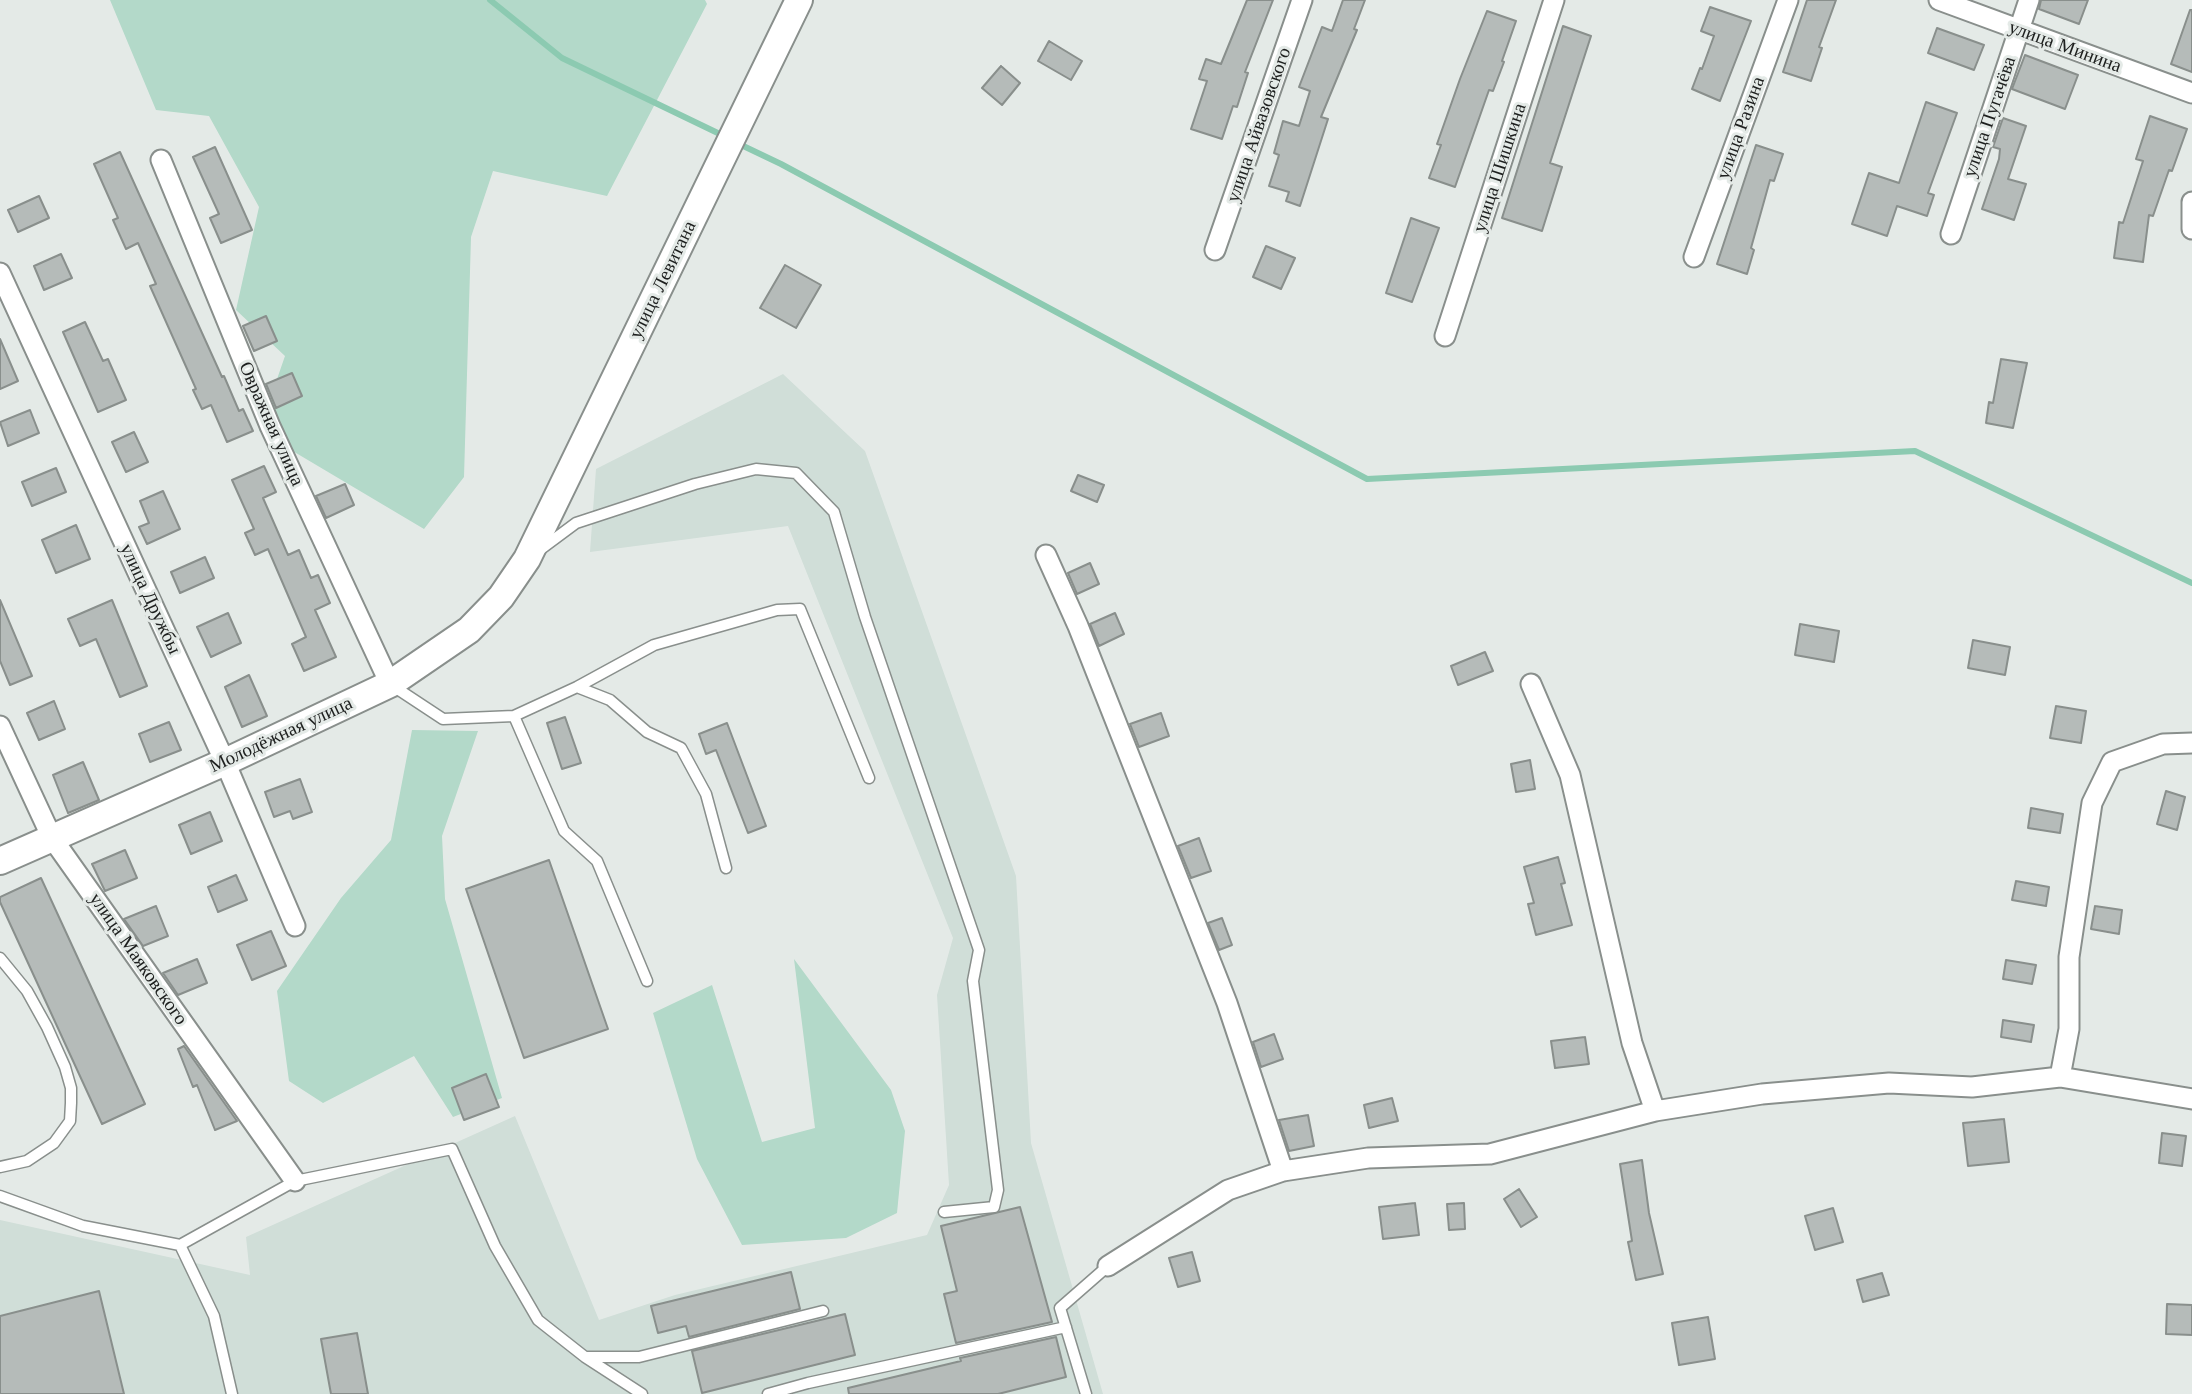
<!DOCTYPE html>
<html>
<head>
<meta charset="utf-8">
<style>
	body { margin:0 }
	canvas { display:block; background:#e4eae7 }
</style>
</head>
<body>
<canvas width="2192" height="1394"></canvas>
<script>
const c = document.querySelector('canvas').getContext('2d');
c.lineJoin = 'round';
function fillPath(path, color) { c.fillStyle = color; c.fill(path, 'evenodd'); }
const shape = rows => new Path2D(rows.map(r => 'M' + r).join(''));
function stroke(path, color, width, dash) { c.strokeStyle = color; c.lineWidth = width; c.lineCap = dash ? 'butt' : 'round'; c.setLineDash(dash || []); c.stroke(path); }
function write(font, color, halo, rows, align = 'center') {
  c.font = font + ' "Libre Baskerville",serif'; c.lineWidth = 6; c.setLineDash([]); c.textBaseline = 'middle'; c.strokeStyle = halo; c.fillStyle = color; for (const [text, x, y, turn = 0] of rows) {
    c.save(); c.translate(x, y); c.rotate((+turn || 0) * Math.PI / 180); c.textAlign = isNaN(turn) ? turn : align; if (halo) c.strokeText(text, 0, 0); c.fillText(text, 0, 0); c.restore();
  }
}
const built = shape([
	[783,374,865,451,1016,876,1031,1143,1103,1394,0,1394,0,1220,250,1275,246,1237,515,1116,599,1320,675,1295,927,1235,949,1185,937,995,953,938,788,526,590,552,596,469]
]);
const green = shape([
	[110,0,705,0,707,4,607,196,493,171,471,237,464,477,424,529,259,431,285,356,236,310,259,207,209,116,156,110],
	[412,730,478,731,442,836,445,899,502,1098,453,1117,414,1056,323,1103,289,1081,277,991,341,898,391,840],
	[794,959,891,1090,905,1131,897,1213,846,1238,742,1245,697,1159,653,1013,712,985,762,1142,815,1128]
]);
const stream = shape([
	[490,0,562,58,724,136],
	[737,143,781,164,1367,479,1915,451,2192,583]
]);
const building = shape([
	[1247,0,1273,0,1245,72,1248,73,1237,107,1233,106,1222,139,1191,129,1207,81,1199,79,1206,59,1221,64,1247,0],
	[1343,0,1365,0,1354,29,1357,30,1321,117,1328,119,1300,206,1286,201,1289,192,1269,186,1279,155,1274,153,1283,121,1299,126,1310,91,1299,87,1322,27,1332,31,1343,0],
	[1807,0,1836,0,1819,47,1822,48,1811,81,1783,72,1807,0],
	[2041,0,2088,0,2079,24,2039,9,2041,0],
	[1710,7,1751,21,1720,101,1692,89,1700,68,1702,69,1714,36,1701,31,1710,7],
	[2190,10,2192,10,2192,72,2171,64,2190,10],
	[1487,11,1516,21,1502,61,1504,62,1493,91,1489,90,1455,187,1429,178,1441,145,1437,144,1460,79,1487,11],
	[1563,26,1591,36,1550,163,1562,167,1542,231,1502,218,1563,26],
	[1937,28,1984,45,1974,70,1928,53,1937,28],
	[1049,41,1082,61,1071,80,1038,61,1049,41],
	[2025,55,2078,75,2065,109,2012,89,2025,55],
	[1001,66,1020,83,1002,105,982,88,1001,66],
	[1926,102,1957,113,1928,193,1934,195,1927,216,1897,206,1887,236,1852,224,1869,173,1899,183,1926,102],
	[2150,116,2187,129,2172,171,2169,170,2153,216,2149,215,2143,262,2114,258,2119,222,2123,223,2143,161,2136,159,2150,116],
	[2003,118,2026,126,2008,179,2026,184,2014,220,1982,209,1999,159,2000,149,1993,147,2003,118],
	[1756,145,1783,154,1774,181,1770,180,1751,248,1754,250,1747,274,1717,264,1756,145],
	[215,147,252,230,221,243,210,218,219,214,193,157,215,147],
	[120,152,222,377,224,376,239,411,243,409,253,431,227,442,211,405,202,409,193,390,196,389,150,286,156,284,138,243,126,249,113,220,118,218,94,164,120,152],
	[39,196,49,218,18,232,8,210,39,196],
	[1411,218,1439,228,1412,302,1386,293,1411,218],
	[1266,246,1295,258,1281,289,1253,277,1266,246],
	[61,254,72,278,44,290,34,266,61,254],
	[785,265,821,285,796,328,760,308,785,265],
	[266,316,277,341,254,351,243,326,266,316],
	[85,322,103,361,108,359,126,400,98,412,63,332,85,322],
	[0,339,18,381,0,389,0,339],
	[2001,359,2027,363,2013,428,1986,423,1989,402,1993,403,2001,359],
	[292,373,302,396,276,408,266,384,292,373],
	[30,410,39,433,8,446,0,422,30,410],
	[134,432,148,462,126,472,112,442,134,432],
	[264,466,276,492,263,498,288,555,299,550,311,578,318,575,330,603,315,610,336,657,304,671,292,644,306,637,268,549,255,555,245,533,254,529,232,480,264,466],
	[56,468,66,492,32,506,22,482,56,468],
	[1078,475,1104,485,1097,502,1071,491,1078,475],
	[345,484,354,505,326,518,316,496,345,484],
	[163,491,180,529,147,544,139,527,149,523,140,501,163,491],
	[76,525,90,559,56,573,42,540,76,525],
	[205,557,214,578,180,593,171,572,205,557],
	[1090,563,1099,584,1077,594,1068,573,1090,563],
	[0,600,32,676,10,685,0,661,0,600],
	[112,600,147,686,120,697,96,639,80,646,68,619,112,600],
	[228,613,241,643,211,657,197,627,228,613],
	[1115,613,1124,634,1099,646,1090,624,1115,613],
	[1800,624,1839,631,1834,662,1795,655,1800,624],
	[1973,640,2010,647,2005,675,1968,668,1973,640],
	[1485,652,1493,671,1458,685,1451,666,1485,652],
	[249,675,267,716,242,727,225,687,249,675],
	[54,701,65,729,39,740,27,713,54,701],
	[2056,706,2086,711,2081,743,2050,738,2056,706],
	[1161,713,1169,736,1139,747,1130,724,1161,713],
	[565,717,581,763,562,769,547,723,565,717],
	[169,722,181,750,150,762,139,734,169,722],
	[727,723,766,826,748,833,716,750,706,754,699,734,727,723],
	[1530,760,1535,789,1516,792,1511,764,1530,760],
	[83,762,99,800,68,813,53,775,83,762],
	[300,779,312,812,293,819,290,811,274,817,265,792,300,779],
	[2166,791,2185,797,2177,830,2157,824,2166,791],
	[2031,808,2063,814,2060,833,2028,828,2031,808],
	[210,812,222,841,191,854,179,825,210,812],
	[1199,838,1211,871,1191,878,1178,846,1199,838],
	[125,850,137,878,105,891,92,864,125,850],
	[1558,857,1565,883,1561,884,1572,925,1536,935,1528,904,1534,903,1524,867,1558,857],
	[549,860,608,1029,524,1058,466,889,549,860],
	[236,875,247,900,218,912,208,887,236,875],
	[41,878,145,1104,102,1124,0,902,0,897,41,878],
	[2016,881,2049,887,2046,906,2012,900,2016,881],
	[156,906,168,936,143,946,124,919,156,906],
	[2095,906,2122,910,2119,934,2091,929,2095,906],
	[1222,918,1232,945,1219,950,1208,923,1222,918],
	[271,931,286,966,252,980,237,945,271,931],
	[197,959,207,983,178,995,163,973,197,959],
	[2006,960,2036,965,2032,984,2003,979,2006,960],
	[2003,1020,2034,1025,2031,1042,2001,1037,2003,1020],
	[1274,1034,1283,1059,1261,1067,1253,1042,1274,1034],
	[1585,1037,1589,1064,1555,1068,1551,1041,1585,1037],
	[184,1046,237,1121,215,1130,197,1085,193,1087,178,1049,184,1046],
	[486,1074,499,1107,464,1120,452,1088,486,1074],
	[1392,1098,1398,1121,1369,1128,1364,1105,1392,1098],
	[1308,1115,1314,1146,1289,1151,1279,1120,1308,1115],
	[2004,1119,2009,1162,1968,1166,1963,1123,2004,1119],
	[2162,1133,2186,1136,2182,1166,2159,1163,2162,1133],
	[1642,1160,1649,1213,1663,1274,1636,1280,1628,1242,1632,1241,1620,1164,1642,1160],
	[1519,1189,1537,1217,1521,1227,1504,1199,1519,1189],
	[1415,1203,1419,1235,1383,1239,1379,1207,1415,1203],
	[1464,1203,1465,1229,1449,1230,1447,1204,1464,1203],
	[1020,1207,1052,1322,956,1343,944,1294,957,1291,941,1226,1020,1207],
	[1833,1208,1843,1242,1815,1250,1805,1216,1833,1208],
	[1192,1252,1200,1281,1178,1287,1169,1258,1192,1252],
	[791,1272,800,1309,689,1337,686,1326,658,1333,651,1306,791,1272],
	[1882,1273,1889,1295,1863,1302,1857,1280,1882,1273],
	[99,1291,124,1394,0,1394,0,1316,99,1291],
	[2167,1304,2192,1305,2192,1335,2166,1334,2167,1304],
	[845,1314,855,1355,702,1393,692,1351,845,1314],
	[1708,1317,1715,1359,1679,1365,1672,1323,1708,1317],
	[357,1333,368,1394,331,1394,321,1339,357,1333],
	[1056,1337,1066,1377,998,1394,849,1394,848,1388,961,1361,960,1358,1056,1337]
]);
const lane = shape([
	[541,549,576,523,695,484,756,469,796,473,834,512,865,617,979,950,973,981,998,1190,994,1207,944,1212],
	[393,686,443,719,514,716,577,687,654,645,777,610,800,609,869,778],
	[577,687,610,700,647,732,681,748,706,794,726,868],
	[514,716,564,831,597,861,647,981],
	[0,958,27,991,47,1027,65,1067,71,1088,71,1103,70,1121,54,1143,27,1161,0,1167],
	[0,1196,83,1226,180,1245,295,1181,452,1149,495,1246,538,1320,585,1357,642,1394],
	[180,1245,214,1316,232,1394],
	[586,1357,639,1357,823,1311],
	[768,1394,808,1383,1066,1327],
	[1086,1394,1060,1308,1108,1266]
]);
const street = shape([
	[1939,0,2192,93],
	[161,160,270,426,390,684],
	[2192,202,2192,229],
	[1951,234,2029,0],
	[1215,250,1302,0],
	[1694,257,1788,0],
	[0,273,225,762,295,926],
	[1445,336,1554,0],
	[1046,555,1078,626,1227,1003,1283,1171],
	[1531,684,1570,775,1632,1043,1655,1111],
	[0,726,52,838,295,1181],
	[2060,1077,2069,1029,2069,957,2092,803,2112,762,2163,744,2192,743],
	[1108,1266,1228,1190,1283,1171,1368,1158,1490,1154,1655,1111,1762,1094,1889,1083,1972,1087,2060,1077,2192,1099]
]);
const secondary = shape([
	[0,861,225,762,390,684,469,630,501,597,527,559,799,0]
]);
const streetNames = [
	["улица Минина",2065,47,20],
	["улица Пугачёва",1990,117,-71],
	["улица Айвазовского",1259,125,-71],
	["улица Разина",1741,128,-70],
	["улица Шишкина",1500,168,-72],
	["улица Левитана",663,280,-64],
	["Овражная улица",271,424,66],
	["улица Дружбы",150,599,65],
	["Молодёжная улица",281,735,-25],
	["улица Маяковского",138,959,55]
];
fillPath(built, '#d0ded8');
fillPath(green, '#b3d9c9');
stroke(stream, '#8ccab1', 6);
fillPath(building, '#b5bbb9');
stroke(building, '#898f8c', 2);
stroke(lane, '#898f8c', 13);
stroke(street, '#898f8c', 23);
stroke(secondary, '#898f8c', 30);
stroke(lane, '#fff', 10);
stroke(street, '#fff', 19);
stroke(secondary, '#fff', 26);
write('19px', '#1d1f1e', '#e4eae7', streetNames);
</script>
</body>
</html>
